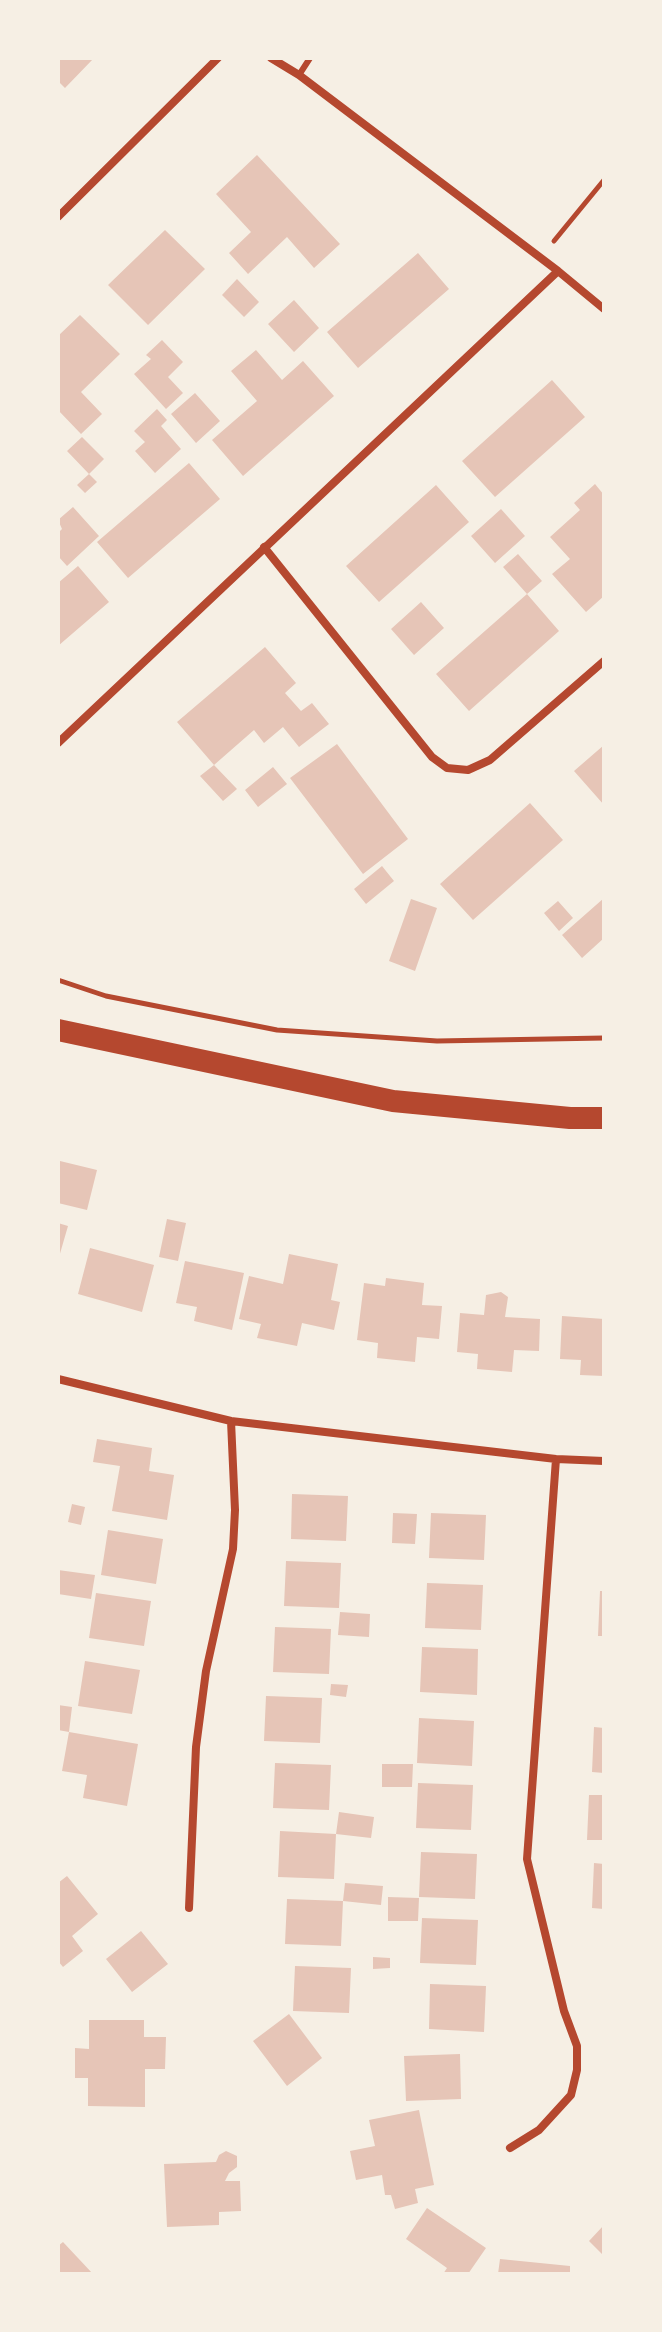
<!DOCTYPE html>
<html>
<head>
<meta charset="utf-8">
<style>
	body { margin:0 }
	#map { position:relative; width:662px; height:2332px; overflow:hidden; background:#f6efe4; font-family:Bitter,serif }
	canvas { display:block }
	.frame { position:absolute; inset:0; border:60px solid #f6efe4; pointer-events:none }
</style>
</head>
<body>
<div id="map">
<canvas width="662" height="2332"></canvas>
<div class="frame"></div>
</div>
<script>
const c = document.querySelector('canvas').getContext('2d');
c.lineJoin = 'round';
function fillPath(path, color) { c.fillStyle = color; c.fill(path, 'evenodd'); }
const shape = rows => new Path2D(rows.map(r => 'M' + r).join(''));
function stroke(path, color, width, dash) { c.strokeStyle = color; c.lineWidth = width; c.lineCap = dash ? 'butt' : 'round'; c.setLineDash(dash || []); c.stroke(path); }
const building = shape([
	[58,58,94,58,65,88,58,81],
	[257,155,340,244,314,268,287,237,248,274,229,253,251,232,216,194],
	[165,230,205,269,148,325,108,285],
	[418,253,449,289,358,368,327,332],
	[237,279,259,302,244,317,222,295],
	[294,300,319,328,294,352,268,324],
	[80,315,120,354,81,392,102,414,81,434,58,410,58,336],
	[162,340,183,362,168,377,183,393,166,409,134,374,151,359,146,355],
	[256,350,282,380,303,361,334,396,243,476,212,440,257,401,231,371],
	[552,380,585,417,495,497,462,461],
	[195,393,220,421,196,443,171,414],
	[157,409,167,420,161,426,181,449,155,473,135,451,145,442,134,431],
	[82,437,104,459,89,474,97,482,85,493,77,485,89,474,67,451],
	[189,463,220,499,128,578,97,542],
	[595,484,604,495,604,596,586,612,552,574,570,559,550,537,580,510,574,503],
	[436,485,469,522,379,602,346,566],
	[73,507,99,536,67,566,58,556,58,533,62,529,58,520],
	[501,509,525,536,495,563,471,536],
	[518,554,542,581,527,594,503,567],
	[78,566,109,602,58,646,58,583],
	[527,594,559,631,469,711,436,674],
	[421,602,444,628,414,655,391,629],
	[265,647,296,683,285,693,301,711,312,703,329,724,299,747,283,727,264,743,254,730,214,765,237,789,223,801,200,776,214,765,177,722],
	[337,744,408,839,363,874,290,778],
	[604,745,604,805,574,771],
	[273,767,287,784,258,807,245,790],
	[530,803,563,840,473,920,440,884],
	[382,866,394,881,366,904,354,889],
	[604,898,604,938,582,958,562,935],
	[411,899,437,908,415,971,389,961],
	[558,901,573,918,559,931,544,913],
	[60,1161,97,1170,87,1210,58,1203],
	[167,1219,186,1223,178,1261,159,1257],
	[58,1223,68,1226,59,1257,58,1257],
	[90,1248,154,1265,142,1312,78,1294],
	[289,1254,338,1264,331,1300,340,1302,334,1330,302,1323,297,1346,257,1338,261,1324,239,1319,249,1276,283,1284],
	[185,1261,244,1273,232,1330,194,1321,197,1307,176,1303],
	[386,1278,424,1283,422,1305,442,1306,439,1339,417,1337,415,1362,377,1358,378,1343,357,1340,364,1283,385,1286],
	[501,1292,508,1297,505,1317,540,1319,539,1351,514,1350,512,1372,477,1369,478,1354,457,1352,460,1313,484,1315,486,1295],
	[562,1316,604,1319,604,1376,580,1375,581,1360,560,1359],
	[97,1439,152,1448,149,1471,174,1475,167,1520,112,1511,120,1466,93,1462],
	[292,1494,348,1496,346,1541,291,1539],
	[72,1504,85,1507,81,1525,68,1522],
	[393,1513,417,1514,415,1544,392,1543],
	[431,1513,486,1515,484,1560,429,1558],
	[108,1530,163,1539,156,1584,101,1575],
	[286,1561,341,1563,339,1608,284,1606],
	[58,1570,95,1575,91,1599,58,1594],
	[427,1583,483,1585,481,1630,425,1628],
	[600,1591,604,1591,604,1636,598,1636],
	[96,1593,151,1601,144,1646,89,1638],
	[340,1612,370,1614,369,1637,338,1635],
	[275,1627,331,1629,329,1674,273,1672],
	[422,1647,478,1649,477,1695,420,1692],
	[85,1661,140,1670,132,1714,78,1706],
	[331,1684,348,1685,346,1697,330,1695],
	[266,1696,322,1698,320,1743,264,1741],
	[58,1705,72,1707,69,1732,58,1730],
	[419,1718,474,1721,472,1766,417,1763],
	[594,1727,604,1728,604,1773,592,1772],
	[69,1732,138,1744,127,1806,83,1798,87,1775,62,1771],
	[275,1763,331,1765,329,1810,273,1808],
	[382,1764,413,1764,412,1787,382,1787],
	[418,1783,473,1785,471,1830,416,1828],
	[589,1795,604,1795,604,1840,587,1840],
	[339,1812,374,1817,371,1838,336,1834],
	[280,1831,336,1834,334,1879,278,1877],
	[421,1852,477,1854,475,1899,419,1897],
	[594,1863,604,1864,604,1909,592,1908],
	[67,1876,98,1914,72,1936,83,1951,63,1967,58,1961,58,1883],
	[345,1883,383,1886,381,1905,343,1901],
	[388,1897,419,1898,418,1921,388,1921],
	[287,1899,343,1901,341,1946,285,1944],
	[422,1918,478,1920,476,1965,420,1963],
	[141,1931,168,1964,132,1992,106,1959],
	[373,1957,390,1958,390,1968,373,1969],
	[295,1966,351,1968,349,2013,293,2011],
	[430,1984,486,1986,484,2032,429,2029],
	[289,2014,322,2058,287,2086,253,2041],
	[89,2020,144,2020,144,2037,166,2037,165,2069,145,2069,145,2107,88,2106,88,2078,75,2078,75,2048,89,2049],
	[460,2054,461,2099,406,2101,404,2056],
	[419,2110,434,2185,415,2189,418,2203,395,2209,391,2195,385,2195,382,2175,356,2180,350,2151,375,2146,369,2120],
	[226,2151,237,2156,237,2167,229,2173,225,2181,240,2181,241,2211,219,2212,219,2225,167,2227,164,2164,216,2162,219,2155],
	[427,2208,486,2248,468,2274,443,2274,447,2268,406,2239],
	[604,2225,604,2256,589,2241],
	[63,2242,93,2274,58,2274,58,2246],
	[500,2259,570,2266,570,2274,498,2274]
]);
const path = shape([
	[554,241,604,180],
	[58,980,106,996,277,1030,437,1041,604,1038]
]);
const service = shape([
	[299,75,310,58]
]);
const minor = shape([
	[271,58,299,75,558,271,604,309],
	[58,217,218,58],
	[264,547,432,757,447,768,468,770,490,760,604,661],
	[58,743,558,271],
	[58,1379,231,1421,556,1459,604,1461],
	[189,1908,196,1747,206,1671,233,1549,235,1510,231,1421],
	[510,2148,539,2130,571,2095,577,2070,577,2046,564,2011,527,1859,556,1459]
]);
const trunk = shape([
	[58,1030,393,1101,570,1118,604,1118]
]);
fillPath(building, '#e6c5b7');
stroke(path, '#b5482f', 5);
stroke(service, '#b5482f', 6);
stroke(minor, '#b5482f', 8);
stroke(trunk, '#b5482f', 22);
</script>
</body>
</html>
